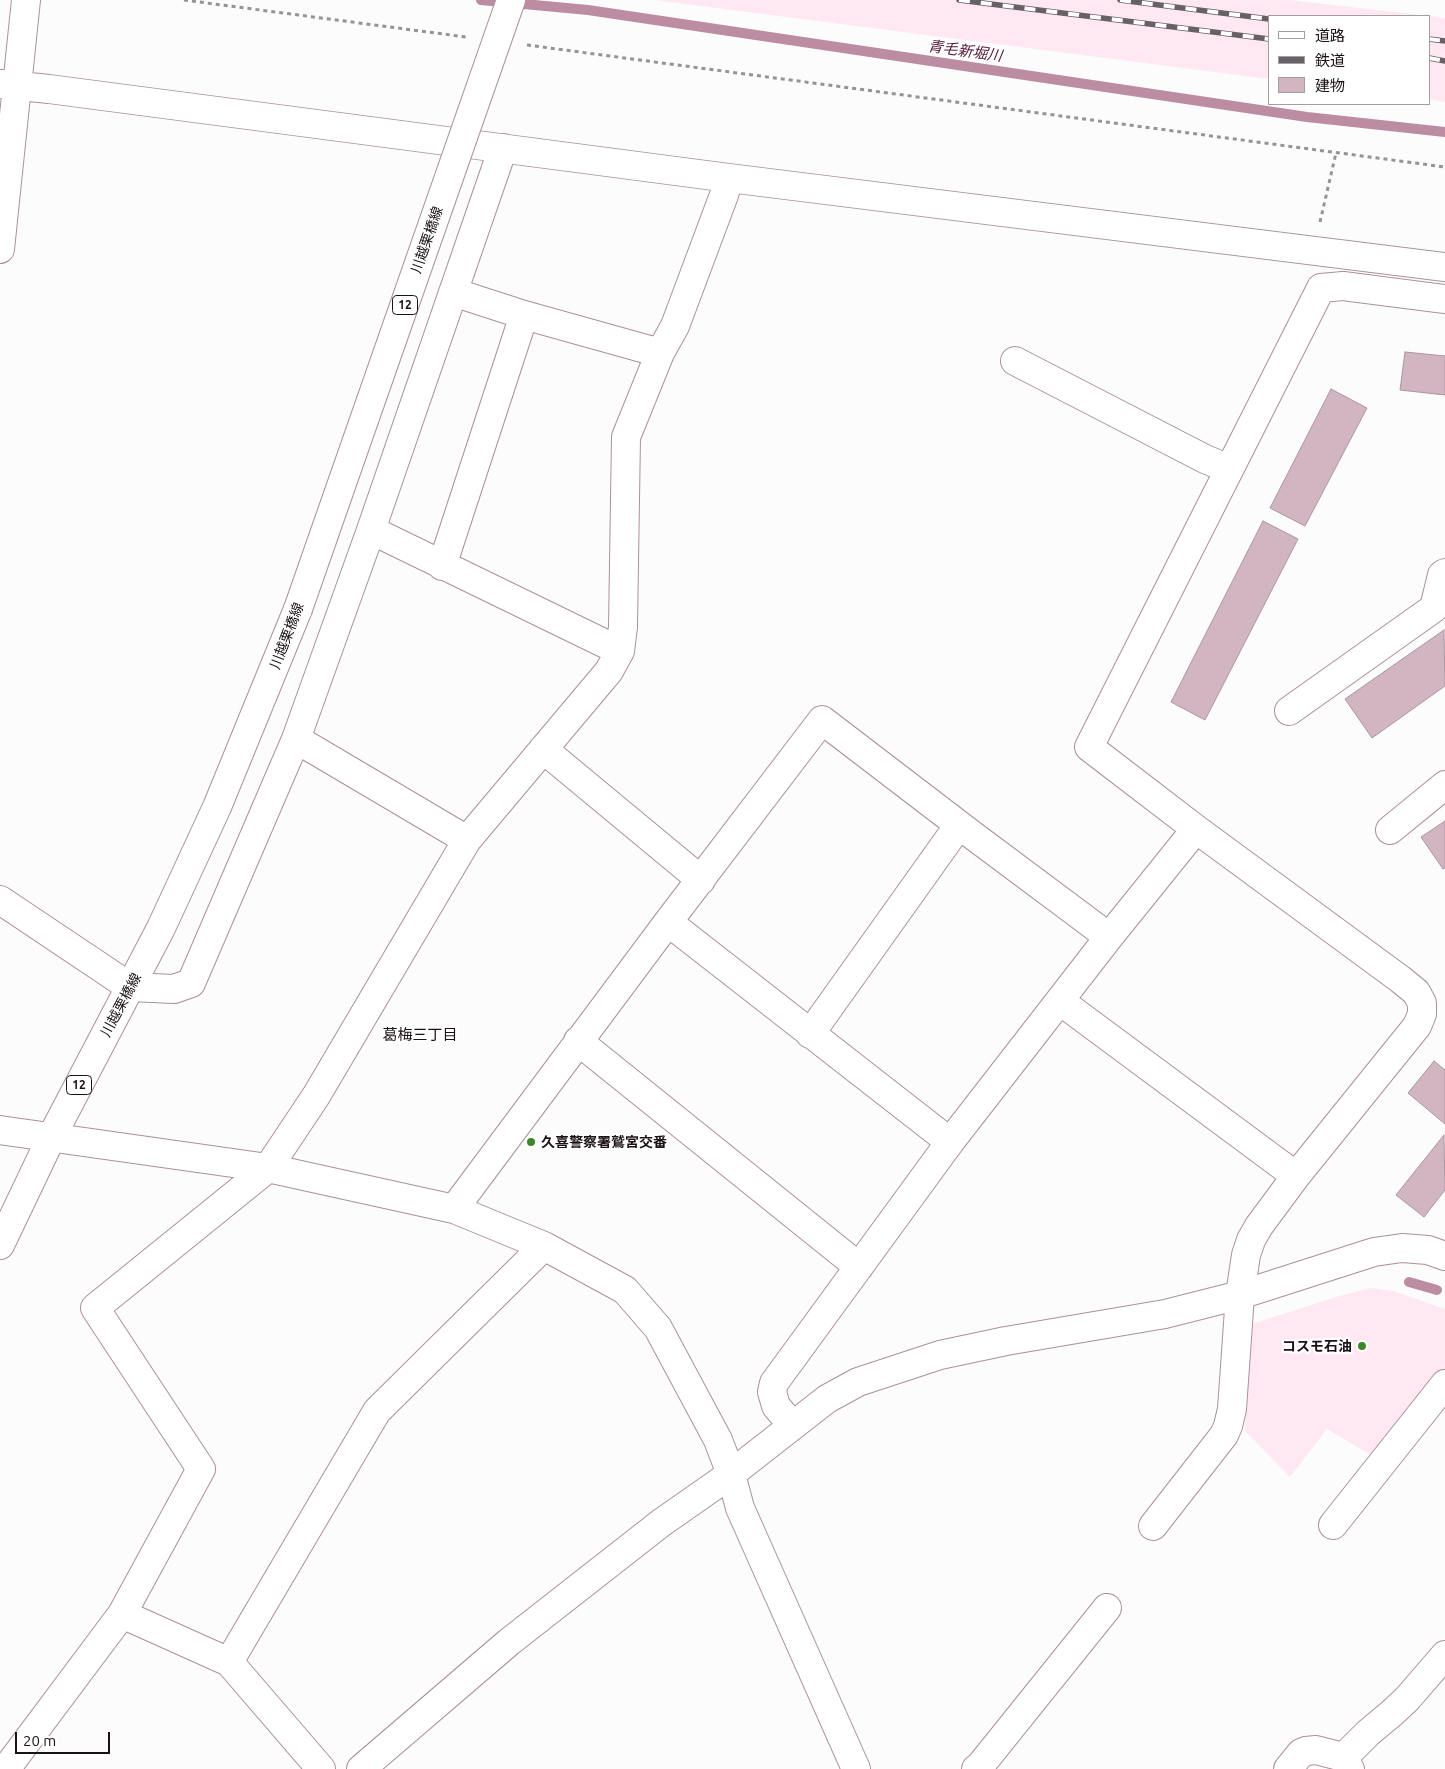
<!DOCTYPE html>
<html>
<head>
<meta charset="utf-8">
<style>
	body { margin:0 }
	#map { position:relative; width:1445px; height:1769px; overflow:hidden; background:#fcfcfc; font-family:Ubuntu,"Noto Sans JP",sans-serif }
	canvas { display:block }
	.legend { position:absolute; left:1268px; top:15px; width:162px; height:90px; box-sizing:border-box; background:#fff; border:1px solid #a39fa1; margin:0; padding:6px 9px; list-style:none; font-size:15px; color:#1a1015 }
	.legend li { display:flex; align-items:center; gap:10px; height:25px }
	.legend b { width:25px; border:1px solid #a39fa1 }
	.scale { position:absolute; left:15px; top:1732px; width:95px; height:22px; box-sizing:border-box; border:2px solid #1a1015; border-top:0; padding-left:6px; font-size:15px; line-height:18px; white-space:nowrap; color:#1a1015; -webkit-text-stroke:4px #fff; paint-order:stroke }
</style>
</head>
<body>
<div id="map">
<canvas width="1445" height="1769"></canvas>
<ul class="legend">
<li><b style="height:6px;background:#fff"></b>道路</li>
<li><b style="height:6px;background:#676064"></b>鉄道</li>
<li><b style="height:14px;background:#d1b5c1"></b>建物</li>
</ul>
<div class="scale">20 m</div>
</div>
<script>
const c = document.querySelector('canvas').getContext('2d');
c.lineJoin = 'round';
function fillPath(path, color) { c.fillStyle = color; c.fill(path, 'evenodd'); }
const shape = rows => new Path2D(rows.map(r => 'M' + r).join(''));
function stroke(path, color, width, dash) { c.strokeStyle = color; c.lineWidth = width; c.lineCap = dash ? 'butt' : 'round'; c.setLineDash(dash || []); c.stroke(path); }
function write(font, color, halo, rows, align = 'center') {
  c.font = font + ' Ubuntu,"Noto Sans JP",sans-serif'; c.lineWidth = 4.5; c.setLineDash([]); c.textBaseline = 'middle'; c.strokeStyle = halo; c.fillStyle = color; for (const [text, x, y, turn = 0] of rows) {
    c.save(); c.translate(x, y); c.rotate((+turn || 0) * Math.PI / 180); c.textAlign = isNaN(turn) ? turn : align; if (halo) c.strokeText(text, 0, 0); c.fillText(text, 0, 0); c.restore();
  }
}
const built = shape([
	[654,0,1291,0,1428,16,1269,16,1269,79],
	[1429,16,1445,18,1445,102,1429,99],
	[1370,1288,1393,1291,1445,1309,1445,1369,1376,1458,1327,1429,1290,1477,1245,1431,1252,1324,1336,1297]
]);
const stream = shape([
	[481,0,588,10,1307,117,1445,132],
	[1409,1282,1437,1290]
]);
const building = shape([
	[1405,352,1445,356,1445,395,1400,390,1405,352],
	[1331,389,1367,408,1305,526,1270,508,1331,389],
	[1263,521,1298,539,1205,720,1171,702,1263,521],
	[1444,630,1445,686,1372,738,1345,699,1444,630],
	[1445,821,1445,868,1443,869,1421,837,1445,821],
	[1434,1061,1445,1070,1445,1124,1408,1093,1434,1061],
	[1444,1135,1445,1190,1424,1217,1396,1195,1444,1135]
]);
const path = shape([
	[184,0,466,37],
	[527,45,1445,167],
	[1320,222,1336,153]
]);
const minor = shape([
	[0,84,49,89,729,178,1445,267],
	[0,249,26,0],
	[453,292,524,315,660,353],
	[1015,361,1205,459,1229,469],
	[371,530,620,651],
	[442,566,524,315],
	[1289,711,1434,608,1442,575,1445,573],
	[296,739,467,840],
	[543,749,701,880],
	[1390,830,1445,785],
	[0,900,130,987,174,989,191,983,296,739,371,530,503,148],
	[668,922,950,1142],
	[1060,1001,1296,1176],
	[810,1034,959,825],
	[578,1041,859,1267],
	[0,1130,268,1168,454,1209,544,1246,625,1290,658,1328,718,1440,731,1474,740,1508,856,1769],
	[454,1209,668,922,822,720,971,834,1109,937],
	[792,1425,776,1406,772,1392,774,1383,950,1142,1109,937,1196,829],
	[1333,1525,1445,1384],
	[1153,1526,1224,1435,1228,1426,1232,1409,1240,1295,1246,1255,1251,1240,1259,1226,1296,1176,1417,1026,1422,1014,1422,1003,1416,992,1400,979,1196,829,1089,747,1321,288,1343,286,1445,299],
	[122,1614,201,1469,95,1308,268,1168,316,1096,467,840,609,671,620,651,623,627,626,437,660,353,675,326,724,195,729,178],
	[229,1662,377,1411,544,1246],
	[6,1769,122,1614,229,1662,321,1769],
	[361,1769,509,1642,661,1523,731,1474,827,1399,858,1382,940,1355,1006,1341,1165,1314,1240,1295,1374,1252,1402,1248,1428,1250,1445,1256],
	[976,1769,980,1766,1107,1608],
	[1288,1769,1301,1753,1306,1751,1316,1750,1347,1758],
	[1350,1769,1346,1763,1348,1753,1368,1733,1392,1713,1407,1699,1445,1655]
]);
const major = shape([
	[0,1245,52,1136,161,928,217,807,298,609]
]);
const rail = shape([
	[959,0,1269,39],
	[1120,0,1269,19],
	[1429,39,1445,41],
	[1429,58,1445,61]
]);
const majorBridge = shape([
	[298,609,511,0]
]);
const markers = [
	[531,1142,5,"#3e852b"],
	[1362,1346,5,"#3e852b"]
];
const shields = [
	[405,305,25],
	[79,1085,25]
];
const shieldNames = [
	["12",405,305],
	["12",79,1085]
];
const streetNames = [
	["川越栗橋線",427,240,-71],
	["川越栗橋線",287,636,-69],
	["川越栗橋線",121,1005,-62]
];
const poiNames = [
	["久喜警察署鷲宮交番",541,1142],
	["コスモ石油",1352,1346,"right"]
];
const waterNames = [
	["青毛新堀川",965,51,8]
];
const neighbourhoodNames = [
	["葛梅三丁目",420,1035]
];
fillPath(built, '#ffe8f2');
stroke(stream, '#bb8ca2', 10);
fillPath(building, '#d1b5c1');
stroke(building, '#af94a0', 1);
stroke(minor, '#ab909c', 30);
stroke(major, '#ab909c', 30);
stroke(path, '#979294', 3, [4, 4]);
stroke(minor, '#fff', 28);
stroke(major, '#fff', 28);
stroke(rail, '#676064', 5.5);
stroke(rail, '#fff', 4, [11]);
stroke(majorBridge, '#ab909c', 30, []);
stroke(majorBridge, '#fff', 28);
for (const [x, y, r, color] of markers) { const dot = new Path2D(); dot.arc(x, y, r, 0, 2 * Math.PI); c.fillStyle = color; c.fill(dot); stroke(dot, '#fff', 2); }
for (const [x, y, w] of shields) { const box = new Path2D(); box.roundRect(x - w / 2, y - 9.5, w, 19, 4); c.fillStyle = '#fff'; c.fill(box); stroke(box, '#1a1015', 1); }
write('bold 12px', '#1a1015', null, shieldNames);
write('14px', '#1a1015', '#fff', streetNames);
write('bold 14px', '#1a1015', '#fff', poiNames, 'left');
write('italic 15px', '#521738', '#fff', waterNames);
write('15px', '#1a1015', '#fff', neighbourhoodNames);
</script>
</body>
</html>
